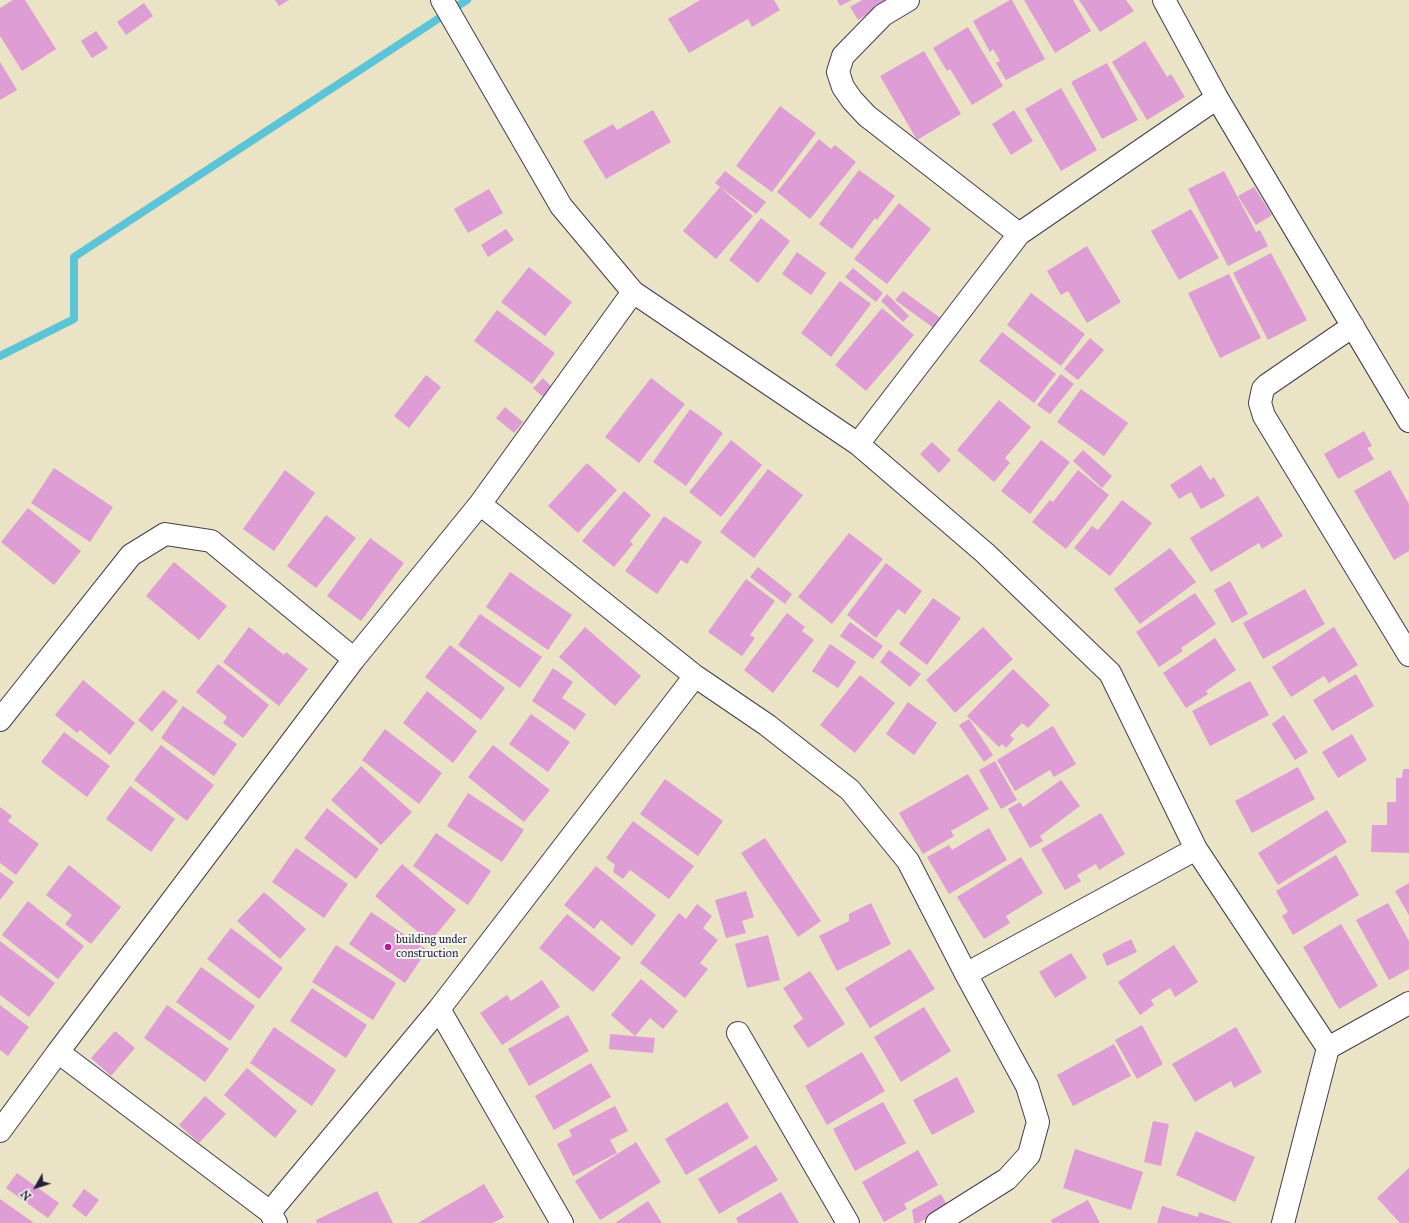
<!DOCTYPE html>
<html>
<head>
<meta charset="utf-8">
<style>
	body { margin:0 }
	#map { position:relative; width:1409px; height:1223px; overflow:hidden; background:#ebe3c6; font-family:"IM FELL Great Primer",serif }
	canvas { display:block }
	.north { position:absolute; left:16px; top:1167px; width:40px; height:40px; -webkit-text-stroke:3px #f6f6f2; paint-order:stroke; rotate:231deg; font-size:11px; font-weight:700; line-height:16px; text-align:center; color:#22223b }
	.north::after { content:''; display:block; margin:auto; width:14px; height:18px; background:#22223b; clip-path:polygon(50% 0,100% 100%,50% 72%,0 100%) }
</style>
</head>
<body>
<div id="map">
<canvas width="1409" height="1223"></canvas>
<div class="north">N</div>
</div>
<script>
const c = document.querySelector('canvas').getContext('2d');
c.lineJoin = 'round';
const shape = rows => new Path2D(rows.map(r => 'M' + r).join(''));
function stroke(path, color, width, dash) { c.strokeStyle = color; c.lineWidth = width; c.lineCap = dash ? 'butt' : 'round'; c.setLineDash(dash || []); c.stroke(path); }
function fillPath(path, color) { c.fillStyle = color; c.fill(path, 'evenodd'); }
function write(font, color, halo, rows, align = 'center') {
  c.font = font + ' "IM FELL Great Primer",serif'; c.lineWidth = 4; c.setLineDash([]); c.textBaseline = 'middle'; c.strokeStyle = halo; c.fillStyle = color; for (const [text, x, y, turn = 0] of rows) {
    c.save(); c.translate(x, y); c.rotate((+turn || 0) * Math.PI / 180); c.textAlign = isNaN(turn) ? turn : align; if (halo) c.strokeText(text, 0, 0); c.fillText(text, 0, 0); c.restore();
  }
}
const stream = shape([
	[0,356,74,319,74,257,467,0]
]);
const building = shape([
	[13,0,25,0,56,49,22,71,0,36,0,8],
	[275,0,289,0,279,6],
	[700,0,774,0,780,10,752,27,748,19,689,53,668,19],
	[837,0,852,0,840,6],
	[862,0,887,0,888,2,858,20,850,7],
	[1010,0,1012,0,1045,59,1006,80,996,63,1000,61,993,49,990,52,973,21],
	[1024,0,1073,0,1091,31,1055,53],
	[1079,0,1126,0,1134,11,1100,32],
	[144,3,153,16,126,35,117,22],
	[968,27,1003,86,972,105,950,69,947,71,933,48],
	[96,31,108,48,92,58,81,41],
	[1145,41,1167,77,1171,74,1185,97,1147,120,1112,62],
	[924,51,961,114,917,140,880,76],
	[0,62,17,90,0,100],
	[1107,63,1138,120,1102,139,1071,82],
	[1061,88,1097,150,1061,171,1025,109],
	[780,106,816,133,772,192,736,166],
	[653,110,671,142,606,179,583,141,613,124,617,130],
	[1014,110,1033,141,1011,155,992,124],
	[819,139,831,149,835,145,856,162,810,219,777,192],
	[859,170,895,196,877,220,875,218,852,249,819,224],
	[725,171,766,202,756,214,715,183],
	[1224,171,1256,232,1260,230,1268,246,1228,266,1188,189],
	[720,187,753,216,716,259,683,231],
	[1254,187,1272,215,1256,225,1238,196],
	[489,189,503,213,468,233,454,209],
	[899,203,931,229,887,284,854,259],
	[1191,209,1219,258,1179,280,1151,231],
	[761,218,790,241,758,283,729,260],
	[506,229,514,240,488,257,481,245],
	[1087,246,1121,302,1087,323,1068,291,1061,295,1047,271],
	[797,252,826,273,811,295,782,274],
	[1271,253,1307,320,1268,340,1233,273],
	[529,267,572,302,545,336,501,302],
	[853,268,883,293,876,302,845,277],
	[1229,274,1261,338,1220,358,1188,293],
	[840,281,871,304,831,357,801,333],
	[903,291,942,319,935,329,895,300],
	[1031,293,1085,334,1061,366,1007,325],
	[887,294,909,316,903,322,881,301],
	[882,308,914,335,866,391,835,365],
	[497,310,555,353,532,384,474,341],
	[1002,332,1056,374,1034,403,979,361],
	[1090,338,1104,350,1078,380,1064,369],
	[1061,374,1074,384,1050,414,1037,405],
	[426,375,441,387,409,428,394,416],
	[543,378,554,389,545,399,533,388],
	[651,378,685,404,639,463,605,437],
	[1081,389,1128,423,1104,456,1057,422],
	[999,400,1031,427,1005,458,1010,463,994,482,957,450],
	[505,407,523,422,514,433,496,418],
	[690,409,723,433,686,486,653,462],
	[1364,431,1372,446,1367,448,1374,459,1338,479,1324,454],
	[731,440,762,465,721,517,689,492],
	[1041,440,1070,462,1030,514,1001,491],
	[932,442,951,460,939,473,920,454],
	[1083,450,1112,476,1102,488,1073,461],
	[587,463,617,490,578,533,548,506],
	[1201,465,1210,480,1214,477,1225,496,1201,509,1191,492,1179,499,1170,485],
	[54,468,113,507,90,542,31,503],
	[768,469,803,495,754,558,720,532],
	[285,470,315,493,274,551,243,529],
	[1078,470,1109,495,1066,549,1032,522,1050,500,1053,502],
	[1390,470,1409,504,1409,551,1394,560,1354,491],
	[624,491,651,515,630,541,633,544,614,567,582,541],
	[1258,496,1283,536,1262,549,1259,543,1211,572,1190,538],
	[1122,500,1152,523,1110,576,1074,548,1092,526,1098,530],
	[28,508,81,551,54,585,1,542],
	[326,515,356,538,316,588,287,566],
	[664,516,702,542,687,564,681,560,657,594,625,571],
	[849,533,883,559,832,624,798,597],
	[370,538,404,563,361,621,327,596],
	[1170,548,1196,582,1140,624,1114,589],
	[174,562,227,606,199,640,146,596],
	[886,563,922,591,905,614,898,609,876,638,847,615],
	[758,567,792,594,785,604,750,577],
	[510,572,572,615,548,650,486,607],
	[746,579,775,601,750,635,755,638,742,656,708,632],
	[1230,581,1248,614,1232,623,1214,590],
	[1305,589,1325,624,1263,659,1243,623],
	[1195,593,1216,624,1181,648,1183,651,1159,667,1136,632],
	[933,598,961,618,927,665,899,644],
	[787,613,805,627,802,631,814,640,773,693,744,670],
	[480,614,542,657,520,688,458,645],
	[850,622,883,646,873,659,840,636],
	[249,627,284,655,286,652,308,669,279,706,223,662],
	[585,627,641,676,615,706,559,657],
	[983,627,1013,659,955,713,926,680],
	[1334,627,1358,665,1329,683,1324,676,1291,697,1272,667],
	[1215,638,1236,670,1206,691,1208,694,1186,708,1163,673],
	[830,644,856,662,838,688,812,671],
	[450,645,505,688,481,720,425,677],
	[889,650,921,674,910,687,880,662],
	[218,664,269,705,243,738,223,723,227,717,196,692],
	[553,668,573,682,562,698,586,714,575,730,532,701],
	[1013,669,1050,705,1028,728,1022,723,1010,735,1014,739,1006,748,1002,744,999,747,967,716],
	[1356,674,1374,706,1332,731,1313,700],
	[860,675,895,703,855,753,820,725],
	[83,680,135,723,110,755,80,730,77,733,55,715],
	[1250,681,1269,715,1210,746,1192,711],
	[163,690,178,701,152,732,138,720],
	[427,691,477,731,453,763,403,723],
	[908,702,937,723,914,755,886,734],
	[183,706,237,744,214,776,161,738],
	[531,714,570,742,548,772,509,744],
	[1284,715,1308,752,1295,760,1272,724],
	[969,719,993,755,984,762,959,725],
	[1053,726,1076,764,1054,777,1050,770,1015,791,997,760],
	[385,729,442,773,419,804,362,760],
	[64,732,110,766,87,797,41,762],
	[1352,734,1367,760,1338,778,1322,752],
	[161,745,214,785,187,821,134,780],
	[493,745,550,790,524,822,468,777],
	[995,761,1017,800,1001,809,979,770],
	[361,766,412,812,381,845,331,800],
	[1298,767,1315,799,1252,833,1235,801],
	[1403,769,1409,769,1409,853,1371,852,1372,825,1387,825,1387,802,1396,802,1396,778,1402,778],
	[968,774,989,809,951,831,954,836,923,854,899,813],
	[665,779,723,821,698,856,640,814],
	[1061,780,1080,806,1040,836,1043,841,1030,848,1008,809,1020,802,1023,807],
	[130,786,175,819,151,852,106,819],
	[468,793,524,830,502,862,447,826],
	[0,807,12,816,8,821,39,844,16,875,0,863],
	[327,808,379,849,356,879,304,838],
	[1327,810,1347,842,1278,885,1258,853],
	[1101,813,1125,854,1099,870,1096,864,1077,875,1081,881,1065,890,1041,849],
	[633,821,694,866,669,899,630,870,623,879,613,872,615,865,606,858],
	[989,828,1007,860,949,894,927,857,949,845,952,850],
	[436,833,491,871,468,905,413,866],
	[765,838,821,921,798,937,741,853],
	[296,848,348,884,324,918,272,882],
	[1336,855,1359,895,1293,935,1282,916,1288,912,1276,891],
	[1021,857,1043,893,1006,916,1010,923,984,939,957,897],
	[402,864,456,910,430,942,375,896],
	[69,865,121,907,91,944,65,924,72,915,46,895],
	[596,866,656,915,632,946,601,920,594,929,564,905],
	[0,872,14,882,0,900],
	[1409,883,1409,915,1395,891],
	[746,891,754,917,742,921,746,933,726,938,715,900],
	[264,892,306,929,280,959,237,921],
	[28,901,84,946,58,979,2,935],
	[871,903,891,944,837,971,819,936,849,921,849,914],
	[1388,903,1409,941,1409,969,1389,980,1356,920],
	[697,904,712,916,703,928,718,940,700,963,708,969,685,998,640,963,679,913,686,919],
	[371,912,427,950,405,983,349,944],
	[567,914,621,958,593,992,539,948],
	[1341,924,1378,986,1339,1009,1303,947],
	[231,928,283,968,259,999,207,959],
	[768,935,780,980,747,988,735,944],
	[1131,939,1137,952,1107,966,1102,954],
	[0,941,55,983,29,1017,0,995],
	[336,945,396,983,373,1020,312,982],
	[1174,945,1198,982,1175,997,1170,988,1151,1000,1154,1005,1140,1015,1118,982],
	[910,949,935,989,870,1028,845,988],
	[1071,953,1087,978,1055,998,1039,972],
	[201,967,255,1006,230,1041,176,1002],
	[810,971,845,1024,808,1048,793,1026,803,1019,783,988],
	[641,979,678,1011,663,1029,650,1018,635,1036,611,1015],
	[542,980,560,1007,502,1045,480,1013,507,995,511,1001],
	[312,988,367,1025,346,1058,290,1021],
	[0,1005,29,1027,8,1056,0,1050],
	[167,1005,229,1049,205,1082,144,1038],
	[924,1007,951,1051,901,1082,874,1037],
	[568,1015,589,1051,529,1086,508,1049],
	[1142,1025,1163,1064,1137,1079,1115,1040],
	[274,1027,336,1070,312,1106,250,1063],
	[1236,1027,1262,1072,1234,1088,1231,1081,1195,1102,1172,1064],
	[115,1031,135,1048,111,1076,91,1058],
	[610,1034,655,1038,653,1053,609,1049],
	[1114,1044,1131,1076,1073,1106,1057,1075],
	[862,1052,885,1091,827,1125,805,1086],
	[591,1063,611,1097,554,1130,535,1096],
	[247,1068,297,1111,275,1138,224,1095],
	[957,1077,975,1112,932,1135,913,1100],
	[205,1096,226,1114,199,1143,179,1125],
	[727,1102,749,1138,686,1175,665,1139],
	[883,1102,906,1143,855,1171,833,1129],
	[615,1106,628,1131,610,1140,617,1153,573,1176,557,1144,572,1136,569,1130],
	[1153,1121,1169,1124,1161,1166,1144,1162],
	[1196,1131,1255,1157,1235,1202,1176,1175],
	[636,1142,661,1182,600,1220,575,1181],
	[756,1145,778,1180,719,1214,698,1179],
	[1075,1149,1143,1172,1131,1210,1063,1188],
	[918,1150,938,1185,904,1204,907,1209,884,1222,862,1182],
	[1409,1168,1409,1223,1400,1223,1377,1198],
	[17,1173,59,1203,48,1218,6,1188],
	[484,1184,504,1217,493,1223,418,1223],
	[84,1189,99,1200,86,1217,72,1206],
	[377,1191,393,1223,317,1223,316,1220],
	[781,1192,799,1223,738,1223,736,1218],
	[941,1194,948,1207,918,1223,914,1223,912,1210],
	[0,1199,34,1223,0,1223],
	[1088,1200,1100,1223,1052,1223,1051,1220],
	[648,1201,662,1223,615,1223],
	[1162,1206,1198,1217,1199,1212,1233,1223,1157,1223]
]);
const minor = shape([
	[442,0,561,206,633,292,858,444,985,553,1110,673,1196,849,1328,1048,1409,1003],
	[1164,0,1217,98,1409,421],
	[1019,234,1217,98],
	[1353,326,1267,385,1263,389,1260,403,1264,416,1409,655],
	[858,444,1019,234,867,116,852,100,843,87,838,72,843,56,883,15,908,0],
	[354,659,480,504,633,292],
	[695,676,767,725,850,790,908,861,966,974,1027,1086,1038,1122,1029,1155,1007,1179,937,1223],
	[0,720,131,555,165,534,211,541,354,659,58,1052],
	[966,974,1196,849],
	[439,1009,562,1223],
	[738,1033,848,1223],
	[0,1131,58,1052,270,1212,276,1223],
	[270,1212,439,1009,695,676,480,504],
	[1283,1223,1328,1048]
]);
const markers = [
	[388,947,4,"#b5179e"]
];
const poiNames = [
	["building under",396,940],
	["construction",396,954]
];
stroke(stream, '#5bc4d7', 8);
fillPath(building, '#de9dd4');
stroke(minor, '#403f50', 24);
stroke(minor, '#fff', 22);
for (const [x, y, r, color] of markers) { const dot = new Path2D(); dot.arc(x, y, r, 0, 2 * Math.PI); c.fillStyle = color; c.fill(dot); stroke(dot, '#f6f6f2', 1.5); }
write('12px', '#22223b', '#f6f6f2', poiNames, 'left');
</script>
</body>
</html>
